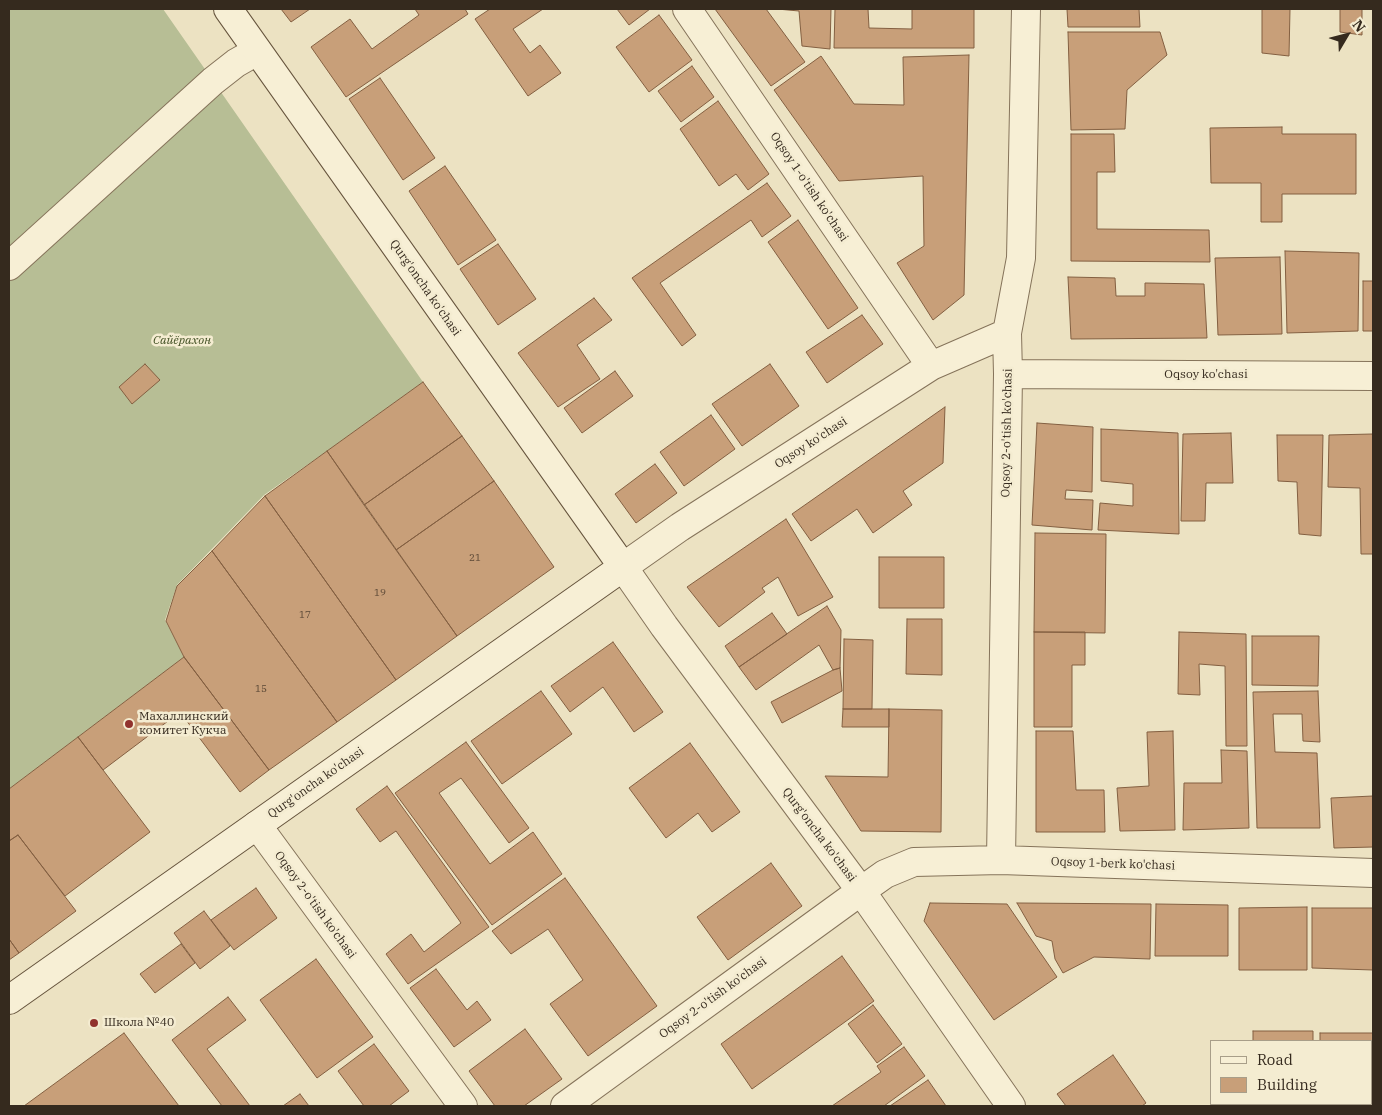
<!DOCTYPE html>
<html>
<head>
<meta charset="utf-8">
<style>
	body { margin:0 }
	#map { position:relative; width:1382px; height:1115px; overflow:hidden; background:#ece2c2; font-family:"IBM Plex Serif",serif }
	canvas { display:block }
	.frame { position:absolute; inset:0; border:10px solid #352a1e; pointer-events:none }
	.legend { position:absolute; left:1210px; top:1040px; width:162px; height:65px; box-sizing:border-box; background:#f4ecd1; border:1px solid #a89e89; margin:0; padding:6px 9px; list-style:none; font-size:15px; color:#352a1e }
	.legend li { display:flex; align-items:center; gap:10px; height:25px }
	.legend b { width:25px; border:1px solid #a89e89 }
	.north { position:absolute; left:1322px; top:10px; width:50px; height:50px; -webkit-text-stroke:4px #f4ecd1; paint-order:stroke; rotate:53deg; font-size:14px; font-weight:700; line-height:20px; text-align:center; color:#352a1e }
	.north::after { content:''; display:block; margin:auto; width:18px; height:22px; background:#352a1e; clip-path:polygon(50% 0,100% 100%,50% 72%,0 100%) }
</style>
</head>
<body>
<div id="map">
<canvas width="1382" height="1115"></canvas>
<div class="frame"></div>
<ul class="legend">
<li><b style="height:6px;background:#f7efd5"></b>Road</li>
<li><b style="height:14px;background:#c89f79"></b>Building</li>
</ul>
<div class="north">N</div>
</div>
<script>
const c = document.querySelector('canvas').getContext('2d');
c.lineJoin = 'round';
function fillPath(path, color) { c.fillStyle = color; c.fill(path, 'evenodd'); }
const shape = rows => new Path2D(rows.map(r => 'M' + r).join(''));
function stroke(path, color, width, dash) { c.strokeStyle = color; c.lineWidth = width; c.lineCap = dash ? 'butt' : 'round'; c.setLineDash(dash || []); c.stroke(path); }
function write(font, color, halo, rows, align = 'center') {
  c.font = font + ' "IBM Plex Serif",serif'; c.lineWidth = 5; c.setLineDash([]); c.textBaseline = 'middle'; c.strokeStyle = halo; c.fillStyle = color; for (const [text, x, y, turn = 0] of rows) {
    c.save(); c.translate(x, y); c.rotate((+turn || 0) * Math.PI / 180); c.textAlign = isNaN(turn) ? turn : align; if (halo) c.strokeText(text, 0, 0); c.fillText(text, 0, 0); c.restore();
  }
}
const cemetery = shape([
	[9,9,163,9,423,382,327,451,264,495,177,585,165,620,184,657,9,789]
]);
const building = shape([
	[281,9,310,9,291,22,281,9],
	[415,9,465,9,468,14,346,97,311,47,350,19,372,49,419,15,415,9],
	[490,9,543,9,513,29,530,53,540,45,561,73,528,96,475,19,490,9],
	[617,9,650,9,629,25,617,9],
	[715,9,766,9,805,62,771,86,715,9],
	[777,9,831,9,830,49,802,46,799,11,777,9],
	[835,9,868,9,869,28,912,29,912,9,974,9,974,48,834,48,835,9],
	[1067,9,1139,9,1140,27,1068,27,1067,9],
	[1262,9,1290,9,1289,56,1262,53,1262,9],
	[1340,9,1362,9,1362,35,1340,32,1340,9],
	[659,15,692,60,649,92,616,47,659,15],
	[1068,32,1160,32,1167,55,1127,90,1125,129,1071,130,1068,32],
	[969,55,964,295,933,320,897,263,924,246,923,176,839,181,774,90,821,56,854,104,904,105,903,57,969,55],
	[692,66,714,97,681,122,658,91,692,66],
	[380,78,435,158,403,180,349,99,380,78],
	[718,101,769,174,748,190,736,174,719,186,680,129,718,101],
	[1282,127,1282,134,1356,134,1356,194,1282,194,1282,222,1261,222,1261,183,1211,183,1210,128,1282,127],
	[1071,134,1114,134,1115,172,1097,172,1097,229,1209,230,1210,262,1071,261,1071,134],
	[445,166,496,240,458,265,409,191,445,166],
	[767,183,791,216,762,237,751,220,660,283,696,335,682,346,632,278,767,183],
	[798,220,858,308,828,329,768,242,798,220],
	[498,244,536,299,498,325,460,269,498,244],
	[1285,251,1359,253,1358,331,1287,333,1285,251],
	[1280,257,1282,334,1218,335,1215,258,1280,257],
	[1068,277,1115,278,1116,296,1145,296,1145,283,1204,284,1207,338,1071,339,1068,277],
	[1363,281,1373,281,1373,331,1363,331,1363,281],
	[594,298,612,320,577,345,600,379,558,407,518,353,594,298],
	[862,315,883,344,827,383,806,352,862,315],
	[145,364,160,380,132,404,119,387,145,364],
	[770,364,799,406,742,446,712,404,770,364],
	[615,371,633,396,582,433,564,408,615,371],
	[423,382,462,436,364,505,327,451,423,382],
	[945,407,943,463,903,491,912,505,873,533,857,509,811,541,792,514,945,407],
	[711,415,735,449,684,486,660,452,711,415],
	[1037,423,1093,427,1092,492,1066,490,1065,499,1093,500,1092,530,1032,525,1037,423],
	[1101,429,1178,433,1179,534,1098,530,1100,503,1133,506,1133,484,1101,481,1101,429],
	[1231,433,1233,483,1206,483,1205,521,1181,521,1183,434,1231,433],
	[1373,434,1373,554,1361,554,1360,488,1328,487,1329,435,1373,434],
	[1277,435,1323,435,1321,536,1299,534,1297,482,1278,481,1277,435],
	[462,436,494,481,396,550,364,505,462,436],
	[327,451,457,636,396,680,265,496,327,451],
	[655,464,677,493,636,523,615,494,655,464],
	[494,481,554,567,457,636,396,550,494,481],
	[265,496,396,680,337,722,212,551,265,496],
	[786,519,833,597,798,616,778,577,762,588,765,592,719,627,687,587,786,519],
	[1035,533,1106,534,1105,633,1034,632,1035,533],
	[212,551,337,722,269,770,184,657,166,621,177,586,212,551],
	[879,557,944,557,944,608,879,608,879,557],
	[827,606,841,630,840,668,833,670,819,645,756,690,739,667,827,606],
	[772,613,787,634,739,667,725,646,772,613],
	[907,619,942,619,942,675,906,674,907,619],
	[1034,632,1085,632,1085,665,1072,665,1072,727,1034,727,1034,632],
	[1179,632,1246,634,1247,746,1226,746,1225,666,1199,664,1200,695,1178,694,1179,632],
	[1252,636,1319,636,1318,686,1252,685,1252,636],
	[844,639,873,640,872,709,843,709,844,639],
	[613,642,663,712,634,732,603,687,570,712,551,686,613,642],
	[184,657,269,770,240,792,180,712,103,770,78,737,184,657],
	[840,668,842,691,782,723,771,702,833,670,840,668],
	[541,691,572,734,502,784,471,741,541,691],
	[1318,691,1320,742,1303,741,1302,714,1273,714,1275,752,1317,753,1320,828,1257,828,1253,692,1318,691],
	[843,709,889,709,889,727,842,727,843,709],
	[889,709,942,710,941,832,861,831,825,776,888,777,889,709],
	[1036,731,1073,731,1076,790,1104,790,1105,832,1036,832,1036,731],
	[1173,731,1175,830,1120,831,1117,788,1149,786,1147,732,1173,731],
	[78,737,150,832,65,896,18,835,9,841,9,789,78,737],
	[466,742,529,828,509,843,461,778,439,793,490,864,533,832,562,874,492,925,395,793,466,742],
	[690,743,740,812,712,832,698,813,666,838,629,788,690,743],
	[1221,750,1247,751,1249,828,1183,830,1184,783,1222,783,1221,750],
	[387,786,489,927,408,984,386,954,411,934,424,952,461,923,396,831,380,842,356,809,387,786],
	[1373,796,1373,847,1334,848,1331,798,1373,796],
	[18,835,76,911,19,953,9,939,9,841,18,835],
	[771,863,802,906,728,960,697,917,771,863],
	[565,878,657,1006,588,1056,550,1004,583,980,548,929,511,954,492,931,565,878],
	[256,888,277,918,234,950,211,920,256,888],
	[930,903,1007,904,1057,977,994,1020,924,921,930,903],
	[1017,903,1151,904,1150,959,1094,957,1063,973,1055,959,1052,941,1036,936,1017,903],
	[1156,904,1228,905,1228,956,1155,956,1156,904],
	[1307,907,1307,970,1239,970,1239,908,1307,907],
	[1312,908,1373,908,1373,970,1312,968,1312,908],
	[204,911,230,946,200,969,174,933,204,911],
	[9,939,19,953,9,960,9,939],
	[181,944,195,963,155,993,140,974,181,944],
	[842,956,874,1001,752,1089,721,1044,842,956],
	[316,959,373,1037,317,1078,260,1000,316,959],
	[436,969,467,1010,477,1001,491,1020,454,1047,410,988,436,969],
	[228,997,246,1020,207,1049,250,1106,222,1106,172,1040,228,997],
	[873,1005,902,1044,877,1063,848,1024,873,1005],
	[525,1029,562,1079,524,1106,495,1106,469,1071,525,1029],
	[1253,1031,1313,1031,1313,1041,1253,1041,1253,1031],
	[124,1033,179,1106,24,1106,124,1033],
	[1320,1033,1373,1033,1373,1106,1356,1106,1356,1104,1371,1104,1371,1041,1320,1041,1320,1033],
	[374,1044,409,1091,389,1106,364,1106,338,1071,374,1044],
	[904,1047,925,1076,884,1106,832,1106,881,1072,877,1066,904,1047],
	[1113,1055,1146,1103,1142,1106,1066,1106,1057,1094,1113,1055],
	[928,1080,946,1106,890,1106,928,1080],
	[300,1094,309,1106,283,1106,300,1094],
	[1244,1104,1268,1104,1268,1106,1244,1106,1244,1104]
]);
const street = shape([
	[687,9,931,366],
	[9,266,213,81,236,63,257,51],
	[1007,333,931,366,680,527,623,567,664,626,861,891,1011,1106],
	[1008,374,1373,376],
	[257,825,463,1106],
	[1001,860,1008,374,1007,333,1021,258,1026,9],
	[565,1106,861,891,885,874,914,862,1001,860,1373,873]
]);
const secondary = shape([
	[9,1000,623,567,228,9]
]);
const markers = [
	[129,724,5,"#91322d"],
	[94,1023,5,"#91322d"]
];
const numberNames = [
	["21",475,558],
	["19",380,593],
	["17",305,615],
	["15",261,689]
];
const streetNames = [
	["Oqsoy 1-o'tish ko'chasi",809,187,56],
	["Qurg'oncha ko'chasi",425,288,55],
	["Oqsoy ko'chasi",1206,375],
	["Oqsoy 2-o'tish ko'chasi",1007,433,-89],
	["Oqsoy ko'chasi",811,443,-33],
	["Qurg'oncha ko'chasi",316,783,-35],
	["Qurg'oncha ko'chasi",819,835,53],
	["Oqsoy 1-berk ko'chasi",1113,864,2],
	["Oqsoy 2-o'tish ko'chasi",315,905,54],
	["Oqsoy 2-o'tish ko'chasi",713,998,-36]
];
const parkNames = [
	["Сайёрахон",182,341]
];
const poiNames = [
	["Махаллинский",139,717],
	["комитет Кукча",139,731],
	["Школа №40",104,1023]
];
fillPath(cemetery, '#b7be95');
fillPath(building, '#c89f79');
stroke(building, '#835f41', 1);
stroke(street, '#85735a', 30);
stroke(secondary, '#66543d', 30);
stroke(street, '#f7efd5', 28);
stroke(secondary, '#f7efd5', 28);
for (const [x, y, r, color] of markers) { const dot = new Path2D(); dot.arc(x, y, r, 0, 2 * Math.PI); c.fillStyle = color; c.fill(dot); stroke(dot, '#f4ecd1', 2); }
write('10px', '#5a4735', null, numberNames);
write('12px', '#352a1e', '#f4ecd1', streetNames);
write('italic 12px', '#435125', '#f4ecd1', parkNames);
write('12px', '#352a1e', '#f4ecd1', poiNames, 'left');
</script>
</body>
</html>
